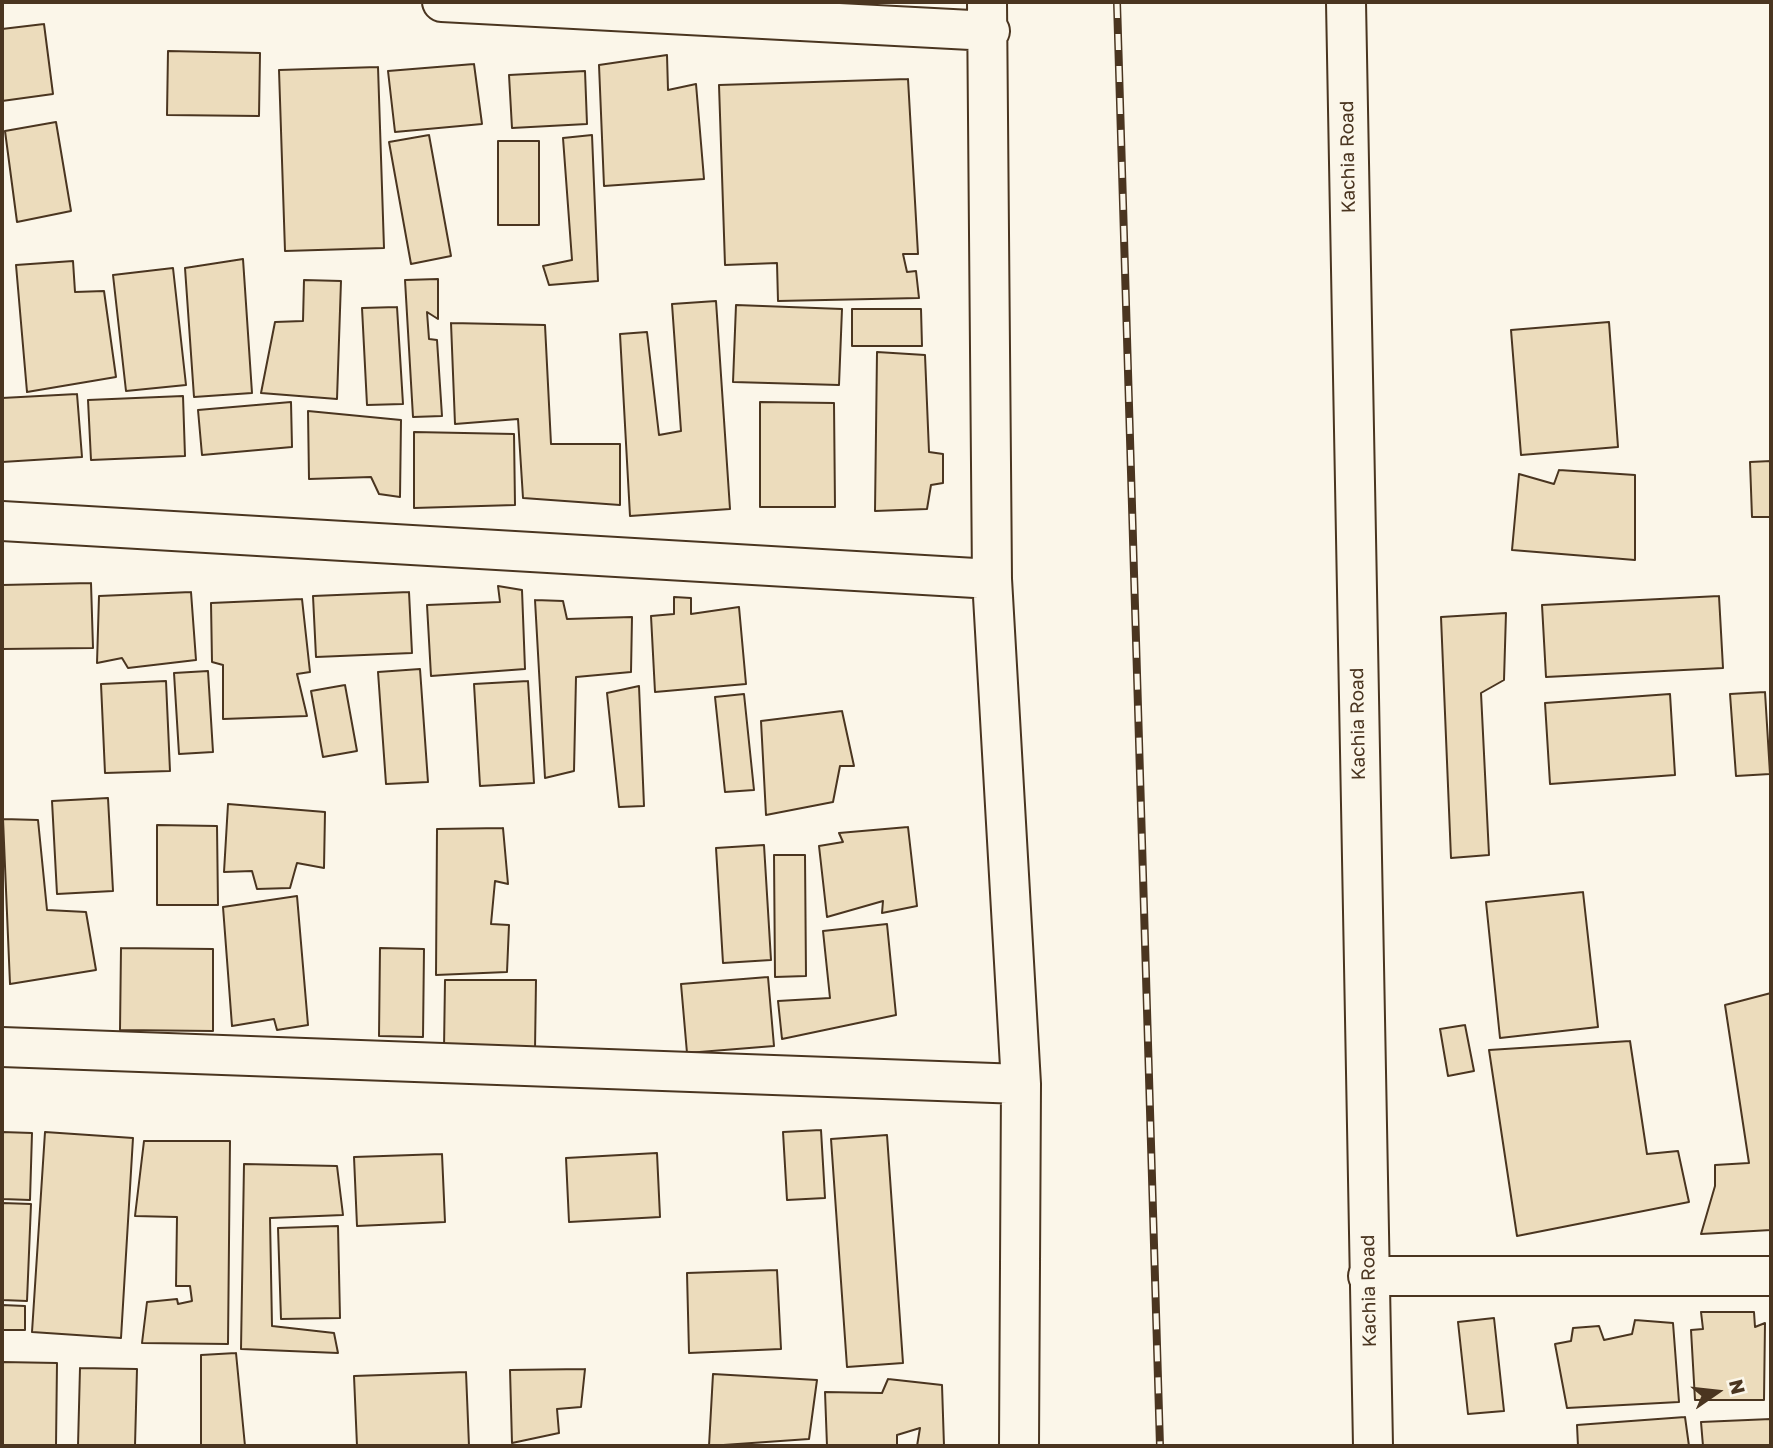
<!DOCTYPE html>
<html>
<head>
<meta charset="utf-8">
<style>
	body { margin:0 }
	#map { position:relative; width:1773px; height:1448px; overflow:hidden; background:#fbf6e9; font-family:"Golos Text",sans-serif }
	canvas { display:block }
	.frame { position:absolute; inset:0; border:4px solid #4a3520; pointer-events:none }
	.north { position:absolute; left:1682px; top:1357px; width:70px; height:70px; -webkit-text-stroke:5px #fbf6e9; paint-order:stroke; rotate:76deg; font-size:19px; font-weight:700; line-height:28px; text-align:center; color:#4a3520 }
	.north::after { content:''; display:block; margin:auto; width:24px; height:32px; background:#4a3520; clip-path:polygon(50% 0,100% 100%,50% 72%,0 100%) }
</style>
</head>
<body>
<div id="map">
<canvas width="1773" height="1448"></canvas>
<div class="frame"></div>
<div class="north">N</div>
</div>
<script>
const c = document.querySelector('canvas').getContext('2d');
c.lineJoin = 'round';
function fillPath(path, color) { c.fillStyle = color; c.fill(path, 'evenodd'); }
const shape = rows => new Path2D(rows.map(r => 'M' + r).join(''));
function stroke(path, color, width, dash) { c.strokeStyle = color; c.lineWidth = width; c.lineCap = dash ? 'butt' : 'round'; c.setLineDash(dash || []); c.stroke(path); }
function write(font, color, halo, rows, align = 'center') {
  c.font = font + ' "Golos Text",sans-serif'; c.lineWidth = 5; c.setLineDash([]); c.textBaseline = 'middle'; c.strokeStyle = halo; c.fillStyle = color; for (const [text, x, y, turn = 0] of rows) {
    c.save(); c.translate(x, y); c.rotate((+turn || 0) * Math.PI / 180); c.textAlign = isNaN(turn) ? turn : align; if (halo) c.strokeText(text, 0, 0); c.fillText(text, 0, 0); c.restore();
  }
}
const building = shape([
	[44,24,53,94,2,101,2,29,44,24],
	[168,51,260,53,259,116,167,115,168,51],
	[667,55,668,90,696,84,704,179,604,186,599,65,667,55],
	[474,64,482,124,395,132,388,71,474,64],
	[378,67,384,248,285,251,279,70,378,67],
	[585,71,587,124,512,128,509,75,585,71],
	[908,79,918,254,903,254,907,272,916,271,919,298,778,301,777,263,725,265,719,85,908,79],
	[56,122,71,211,17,222,5,131,56,122],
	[429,135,451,256,411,264,389,142,429,135],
	[592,135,598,281,549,285,543,266,572,260,563,138,592,135],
	[498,141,539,141,539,225,498,225,498,141],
	[243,259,252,393,194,397,185,268,243,259],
	[73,261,75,292,104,291,116,377,27,392,16,265,73,261],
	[173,268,186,385,126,391,113,275,173,268],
	[438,279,438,319,427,312,429,339,437,340,442,416,413,417,405,280,438,279],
	[304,280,341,281,337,399,261,393,275,322,303,321,304,280],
	[716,301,730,509,630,516,620,334,647,332,659,435,681,431,672,304,716,301],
	[736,305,842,309,839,385,733,382,736,305],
	[397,307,403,404,367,405,362,308,397,307],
	[852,309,921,309,922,346,852,346,852,309],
	[1609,322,1618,447,1521,455,1511,330,1609,322],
	[451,323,545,325,551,444,620,444,620,505,523,498,518,419,455,424,451,323],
	[877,352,925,355,929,452,943,454,943,483,931,485,927,509,875,511,877,352],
	[77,394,82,457,2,462,2,398,77,394],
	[183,396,185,456,91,460,88,400,183,396],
	[291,402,292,447,202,455,198,410,291,402],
	[760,402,834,403,835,507,760,507,760,402],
	[308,411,401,420,400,497,379,494,371,477,309,479,308,411],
	[414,432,514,434,515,505,414,508,414,432],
	[1771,461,1771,517,1752,517,1750,462,1771,461],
	[1559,470,1635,475,1635,560,1512,550,1519,474,1554,484,1559,470],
	[91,583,93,648,2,649,2,585,91,583],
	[498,586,522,590,525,669,431,676,427,605,500,602,498,586],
	[191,592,196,660,128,668,122,658,97,663,99,596,191,592],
	[409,592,412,653,316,657,313,596,409,592],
	[1719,596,1723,668,1546,677,1542,605,1719,596],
	[674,597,691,598,691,614,739,607,746,684,655,692,651,616,674,614,674,597],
	[302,599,310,672,297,674,307,716,223,719,223,665,212,662,211,603,302,599],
	[535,600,563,601,567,619,632,617,631,672,576,677,574,771,545,778,535,600],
	[1506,613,1504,680,1481,693,1489,855,1451,858,1441,617,1506,613],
	[420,669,428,782,386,784,378,672,420,669],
	[208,671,213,752,179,754,174,673,208,671],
	[166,681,170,771,105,773,101,684,166,681],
	[528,681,534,783,480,786,474,684,528,681],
	[345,685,357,751,323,757,311,691,345,685],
	[639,686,644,806,619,807,607,693,639,686],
	[1765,692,1770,774,1736,776,1730,694,1765,692],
	[744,694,754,790,725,792,715,697,744,694],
	[1670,694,1675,775,1550,784,1545,703,1670,694],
	[842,711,854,766,840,766,833,802,766,815,761,721,842,711],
	[108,798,113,891,57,894,52,801,108,798],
	[228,804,325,812,324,868,297,863,290,888,257,889,252,871,224,872,228,804],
	[3,819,38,820,47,910,86,912,96,970,10,984,3,819],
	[157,825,217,826,218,905,157,905,157,825],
	[908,827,917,906,882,913,883,901,827,917,819,846,843,842,839,833,908,827],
	[503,828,508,884,495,881,491,924,509,925,507,972,436,975,437,829,503,828],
	[764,845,771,960,723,963,716,848,764,845],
	[774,855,805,855,806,976,775,977,774,855],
	[1583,892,1598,1027,1500,1038,1486,902,1583,892],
	[297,896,308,1025,277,1030,274,1019,232,1026,223,907,297,896],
	[887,924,896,1015,782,1039,778,1001,830,998,823,931,887,924],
	[121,948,213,949,213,1031,120,1030,121,948],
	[380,948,424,949,423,1037,379,1036,380,948],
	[768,977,774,1046,687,1053,681,984,768,977],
	[445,980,536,980,535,1050,444,1049,445,980],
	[1771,993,1771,1230,1701,1234,1715,1186,1715,1165,1749,1163,1725,1005,1771,993],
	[1465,1025,1474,1071,1448,1076,1440,1029,1465,1025],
	[1630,1041,1647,1154,1678,1151,1689,1202,1517,1236,1489,1050,1630,1041],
	[821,1130,825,1198,787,1200,783,1132,821,1130],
	[2,1132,32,1133,30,1200,2,1199,2,1132],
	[45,1132,133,1138,121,1338,32,1332,45,1132],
	[887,1135,903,1363,847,1367,831,1139,887,1135],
	[144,1141,230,1141,228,1344,142,1343,147,1302,177,1299,178,1304,192,1301,190,1286,176,1286,177,1217,135,1216,144,1141],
	[657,1153,660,1217,569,1222,566,1158,657,1153],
	[442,1154,445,1222,357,1226,354,1157,442,1154],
	[244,1164,337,1166,343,1215,270,1218,272,1326,334,1333,338,1353,241,1349,244,1164],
	[2,1203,31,1204,27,1301,2,1300,2,1203],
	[338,1226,340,1318,281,1319,278,1228,338,1226],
	[777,1270,781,1349,689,1353,687,1273,777,1270],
	[2,1305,25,1306,25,1330,2,1330,2,1305],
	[1701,1312,1754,1312,1755,1327,1765,1323,1764,1400,1695,1400,1691,1330,1703,1329,1701,1312],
	[1494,1318,1504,1411,1468,1414,1458,1322,1494,1318],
	[1635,1320,1673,1323,1679,1402,1567,1408,1555,1344,1571,1341,1573,1328,1599,1326,1604,1340,1632,1334,1635,1320],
	[236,1353,245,1446,201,1446,201,1355,236,1353],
	[2,1362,57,1363,56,1446,2,1446,2,1362],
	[80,1368,137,1369,135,1446,78,1446,80,1368],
	[585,1369,581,1407,557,1409,559,1433,512,1443,510,1370,585,1369],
	[466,1372,469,1446,357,1446,354,1376,466,1372],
	[713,1374,817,1380,809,1439,709,1446,713,1374],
	[888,1379,942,1385,944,1446,917,1446,920,1428,897,1435,897,1446,827,1446,825,1392,882,1393,888,1379],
	[1685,1417,1689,1446,1578,1446,1577,1425,1685,1417],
	[1771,1419,1771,1446,1703,1446,1701,1422,1771,1419]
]);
const minor = shape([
	[442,2,990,31],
	[987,2,992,579,1021,1084,1019,1446],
	[2,521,992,579],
	[2,1047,1021,1084],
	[1368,1276,1771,1276]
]);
const major = shape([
	[1346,2,1373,1446]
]);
const rail = shape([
	[1117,2,1160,1446]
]);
const streetNames = [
	["Kachia Road",1348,157,-91],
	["Kachia Road",1358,724,-91],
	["Kachia Road",1369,1291,-91]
];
fillPath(building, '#ecdcbc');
stroke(building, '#4a3520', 2);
stroke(minor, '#4a3520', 42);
stroke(major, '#4a3520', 42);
stroke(minor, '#fbf6e9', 38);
stroke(major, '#fbf6e9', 38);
stroke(rail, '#4a3520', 8);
stroke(rail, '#fbf6e9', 5, [16]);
write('19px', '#4a3520', '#fbf6e9', streetNames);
</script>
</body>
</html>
